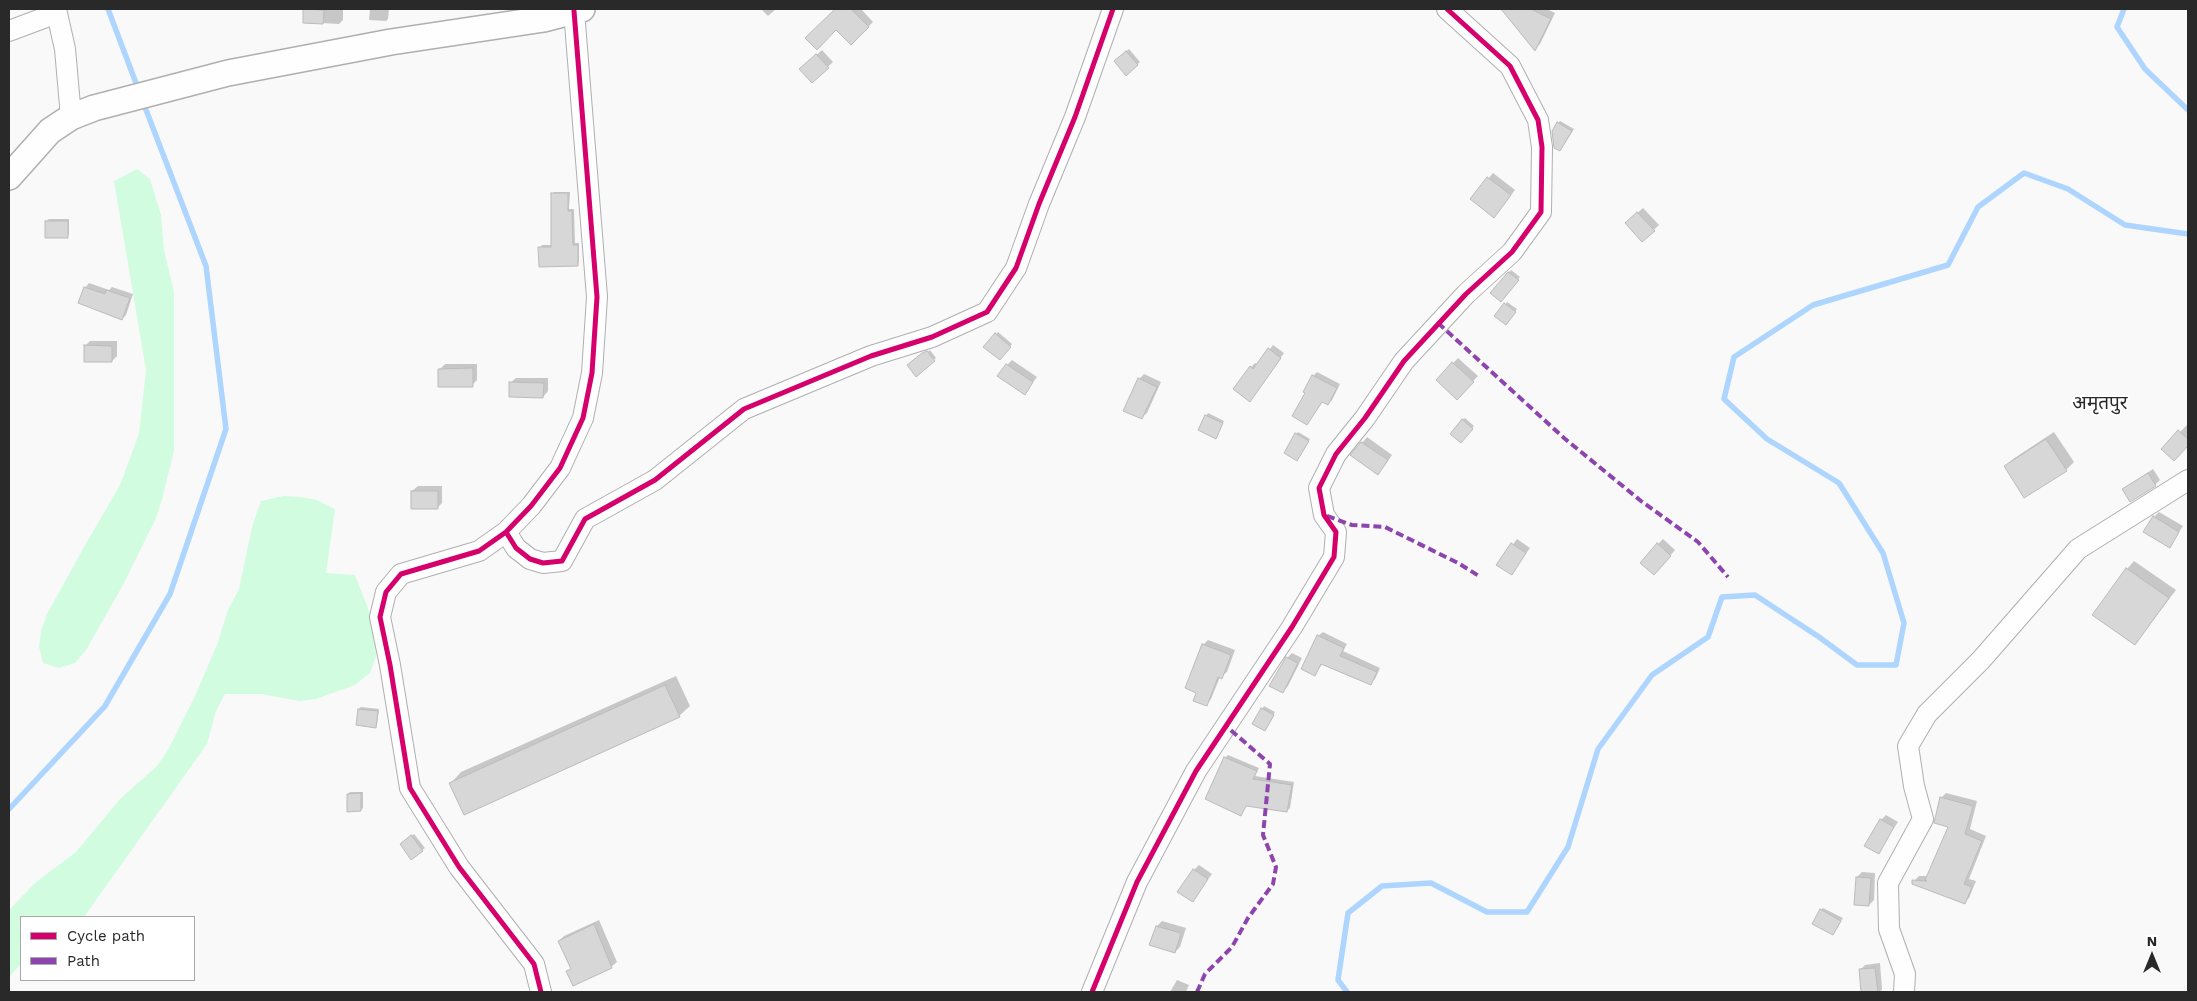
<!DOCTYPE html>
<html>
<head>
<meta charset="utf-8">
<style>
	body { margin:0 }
	#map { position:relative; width:2197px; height:1001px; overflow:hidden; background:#f9f9fa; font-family:"Work Sans",sans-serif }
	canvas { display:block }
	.frame { position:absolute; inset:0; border:10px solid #29292a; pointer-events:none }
	.legend { position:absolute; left:20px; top:916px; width:175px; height:65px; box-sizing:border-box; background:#fff; border:1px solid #a9a9aa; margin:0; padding:6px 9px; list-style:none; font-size:15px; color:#29292a }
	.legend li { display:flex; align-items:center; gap:10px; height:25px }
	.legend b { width:25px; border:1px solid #a9a9aa }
	.north { position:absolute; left:2127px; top:931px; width:50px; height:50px; -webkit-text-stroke:4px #fff; paint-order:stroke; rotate:0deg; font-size:14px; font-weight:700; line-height:20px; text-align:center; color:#29292a }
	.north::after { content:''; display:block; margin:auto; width:18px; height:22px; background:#29292a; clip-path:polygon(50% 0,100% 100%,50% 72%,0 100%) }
</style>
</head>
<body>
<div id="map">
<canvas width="2197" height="1001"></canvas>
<div class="frame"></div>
<ul class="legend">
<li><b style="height:6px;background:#d6006c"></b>Cycle path</li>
<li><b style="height:6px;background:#8e44ad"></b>Path</li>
</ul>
<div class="north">N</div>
</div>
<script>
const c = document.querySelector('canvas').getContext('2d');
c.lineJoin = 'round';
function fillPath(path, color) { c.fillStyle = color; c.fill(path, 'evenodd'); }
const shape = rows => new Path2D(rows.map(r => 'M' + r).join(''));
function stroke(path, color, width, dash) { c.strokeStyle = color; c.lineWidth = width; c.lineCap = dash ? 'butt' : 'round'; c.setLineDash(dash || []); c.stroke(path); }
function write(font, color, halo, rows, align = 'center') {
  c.font = font + ' "Work Sans","Noto Sans Devanagari",sans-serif'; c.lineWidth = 4; c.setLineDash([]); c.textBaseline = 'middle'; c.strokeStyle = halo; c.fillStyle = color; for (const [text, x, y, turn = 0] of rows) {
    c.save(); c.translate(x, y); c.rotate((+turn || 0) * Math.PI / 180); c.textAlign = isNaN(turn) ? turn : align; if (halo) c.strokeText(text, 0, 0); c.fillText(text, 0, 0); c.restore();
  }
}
const green = shape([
	[137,169,150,179,161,215,164,250,174,292,174,451,162,499,156,518,123,585,86,650,75,663,59,668,43,663,39,647,41,631,47,614,84,547,120,485,139,434,146,370,114,181],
	[284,496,301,497,317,500,335,509,326,573,355,575,374,624,376,657,370,673,355,685,316,699,299,701,261,694,225,694,216,711,207,744,84,917,21,917,21,964,9,977,9,910,36,882,76,852,120,799,157,766,168,750,196,694,218,642,228,610,239,589,252,527,261,501]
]);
const shadow = shape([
	[304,9,343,9,343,20,339,24,304,22],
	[370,9,389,9,388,19,386,21,369,20],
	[761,9,776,9,768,16],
	[836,9,861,9,873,22,851,44,836,28,807,38],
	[1504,9,1547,9,1555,13,1540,44,1535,49,1503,10],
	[1129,49,1140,62,1126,74,1115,61],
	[822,50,833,62,812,82,801,69],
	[1560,121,1574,129,1562,148,1558,123],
	[1493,173,1515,190,1499,211,1472,199],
	[554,192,570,192,569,209,574,209,575,243,579,243,579,262,577,265,540,248,542,245,552,245,552,194],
	[1643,208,1659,225,1642,241,1626,223],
	[49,219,69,219,69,234,67,236,46,221],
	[1511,270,1520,277,1503,298,1492,292],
	[89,283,109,290,112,287,133,294,126,315,122,319,85,288],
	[1507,302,1517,309,1508,321,1496,316],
	[998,332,1012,344,1000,359,985,346],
	[90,341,117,341,117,356,112,361,85,346],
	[1273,345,1284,353,1254,396,1234,389,1251,367,1255,363,1258,365],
	[930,350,936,358,916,375,908,366],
	[1458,358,1478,376,1457,398,1437,380],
	[1012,360,1037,377,1025,393,1007,365],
	[445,364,477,364,477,380,472,385,440,369],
	[1317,372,1340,384,1332,400,1328,404,1323,401,1307,424,1313,376],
	[1144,374,1161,382,1147,413,1141,418,1139,379],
	[516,378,548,378,548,391,543,397,510,383],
	[1208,413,1224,421,1216,437,1206,416],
	[1465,418,1474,426,1463,440,1462,420],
	[2188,424,2188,444,2174,459,2163,449],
	[1298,432,1310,439,1299,457,1296,434],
	[2054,432,2074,462,2066,470,2005,467,2013,459],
	[1367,437,1392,455,1383,468,1352,455],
	[2153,469,2160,480,2155,485,2123,489],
	[418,486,442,486,442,503,437,508,412,491],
	[2159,512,2183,526,2170,546,2154,517],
	[1517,539,1530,548,1512,573,1498,564],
	[1663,539,1675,550,1659,569,1658,544],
	[2134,561,2176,590,2135,644,2127,569],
	[1323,632,1347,644,1343,651,1380,668,1375,679,1371,683,1323,663,1315,674,1318,636],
	[1208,640,1235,650,1227,672,1220,677,1211,699,1206,705,1198,692,1203,645],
	[1292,653,1302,658,1288,686,1283,691,1287,658],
	[676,676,690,706,679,716,451,783,461,772],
	[1264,706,1275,712,1265,730,1254,724],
	[361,707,379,709,377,724,375,726,359,709],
	[1228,755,1259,768,1255,776,1294,782,1290,808,1287,811,1247,805,1241,814,1225,758],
	[350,792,363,792,363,808,361,810,348,794],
	[1946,793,1977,801,1970,829,1986,836,1969,879,1976,881,1969,898,1964,903,1914,881,1919,876,1928,876,1950,826,1941,798],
	[1886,815,1898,822,1878,852,1881,820],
	[414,834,425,848,411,858,403,842],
	[1199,865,1212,874,1192,901,1194,870],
	[1862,872,1875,873,1874,900,1869,905,1857,877],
	[1823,908,1843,918,1833,934,1821,910],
	[599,920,617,962,611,967,568,971,572,968,559,941,564,936],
	[1162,921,1186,928,1180,947,1175,952,1157,926],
	[1880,963,1882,989,1880,992,1863,992,1860,970,1865,965],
	[1177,980,1189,985,1186,992,1170,992]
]);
const stream = shape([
	[108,9,139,91],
	[2124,9,2117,27,2145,69,2188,110],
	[9,809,105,706,170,594,226,429,206,266,143,102],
	[1347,992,1338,980,1348,913,1382,886,1431,883,1487,912,1527,912,1568,847,1598,749,1652,675,1708,637,1722,597,1755,595,1819,637,1857,665,1896,665,1904,623,1883,553,1839,483,1767,439,1724,399,1734,357,1813,305,1948,265,1978,207,2024,173,2068,189,2125,225,2188,234]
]);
const building = shape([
	[303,9,324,10,323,24,303,23,303,9],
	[835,9,851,9,869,27,851,45,836,30,817,50,805,38,835,9],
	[1501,9,1531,9,1551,19,1535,51,1501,9],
	[1126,51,1138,65,1126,76,1114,61,1126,51],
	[816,54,829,68,812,83,799,69,816,54],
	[1557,122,1572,131,1560,151,1554,148,1552,131,1557,122],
	[1487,177,1511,195,1494,218,1470,199,1487,177],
	[551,193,568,193,568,211,572,211,573,245,578,245,578,266,539,267,538,247,551,247,551,193],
	[1637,212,1655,231,1642,242,1625,223,1637,212],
	[45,221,68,221,68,238,45,238,45,221],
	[1508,272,1519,280,1501,302,1490,293,1508,272],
	[84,287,105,294,106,290,130,298,122,320,78,303,84,287],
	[1504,303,1516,312,1506,325,1494,316,1504,303],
	[995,333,1011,347,1000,360,983,347,995,333],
	[84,345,112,346,112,362,84,362,84,345],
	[1268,348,1281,358,1250,402,1233,389,1250,366,1253,369,1268,348],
	[927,351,935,361,916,377,907,365,922,353,927,351],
	[1452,362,1474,382,1457,400,1436,380,1452,362],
	[1006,364,1033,382,1025,395,997,376,1006,364],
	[473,368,473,387,438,387,438,369,473,368],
	[1312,375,1337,388,1328,405,1322,402,1307,425,1292,416,1305,393,1303,392,1312,375],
	[1138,378,1157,387,1142,419,1123,411,1138,378],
	[509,382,544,383,543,398,509,397,509,382],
	[1205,415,1223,423,1216,439,1198,430,1205,415],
	[1462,419,1473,429,1461,443,1450,434,1462,419],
	[2178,430,2188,439,2188,446,2174,461,2161,449,2178,430],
	[1295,433,1309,441,1297,461,1284,453,1295,433],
	[2046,439,2067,471,2024,498,2004,466,2046,439],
	[1361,442,1388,460,1378,475,1350,455,1361,442],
	[2148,473,2156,486,2130,502,2122,489,2148,473],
	[411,491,438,491,438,509,411,509,411,491],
	[2153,516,2179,532,2170,548,2143,532,2153,516],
	[1511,543,1526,553,1512,575,1496,565,1511,543],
	[1657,543,1671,556,1654,575,1640,563,1657,543],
	[2126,568,2169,598,2135,645,2092,615,2126,568],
	[1317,635,1344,648,1340,656,1377,672,1371,685,1321,664,1315,676,1301,669,1317,635],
	[1202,644,1231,655,1222,679,1218,677,1207,706,1193,701,1196,693,1185,688,1202,644],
	[1286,657,1298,663,1283,693,1269,686,1286,657],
	[665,685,680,717,464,815,449,783,665,685],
	[1261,708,1274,715,1265,731,1252,724,1261,708],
	[358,709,378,711,376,728,356,725,358,709],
	[1224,757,1257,771,1253,779,1292,785,1287,812,1246,806,1241,816,1205,799,1224,757],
	[361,793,361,811,347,812,347,794,361,793],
	[1940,797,1973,806,1965,834,1982,841,1964,884,1972,887,1965,904,1912,884,1912,880,1927,881,1925,880,1948,827,1934,823,1940,797],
	[1880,819,1894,827,1879,854,1864,846,1880,819],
	[411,835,423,851,411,860,400,844,411,835],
	[1193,869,1208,879,1193,902,1177,892,1193,869],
	[1856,877,1871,878,1869,906,1854,905,1856,877],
	[1820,909,1841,921,1833,935,1812,924,1820,909],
	[594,924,612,968,573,986,566,971,571,969,558,941,594,924],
	[1156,926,1181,933,1175,953,1149,945,1156,926],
	[1875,968,1878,992,1861,992,1859,969,1875,968]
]);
const minor = shape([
	[56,9,65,49,71,117],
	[9,31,57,13],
	[506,532,516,548,530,559,543,563,562,561,585,519,655,480,744,409,871,356,932,337,987,312,1016,268,1039,204,1075,117,1113,9],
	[541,992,534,964,459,867,410,788,390,665,380,617,386,592,401,574,479,551,506,532,531,506,560,468,583,418,592,373,597,297,574,11],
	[1092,992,1137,882,1196,771,1292,627,1334,557,1336,532,1324,515,1319,488,1336,454,1365,418,1404,361,1466,294,1512,252,1541,212,1542,147,1538,120,1510,66,1447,9],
	[1904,992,1905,974,1889,929,1888,883,1923,819,1914,786,1908,746,1927,714,1981,660,2078,549,2188,480]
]);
const major = shape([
	[9,177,50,131,71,117,94,108,228,73,391,42,544,19,582,9]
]);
const quiet = shape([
	[1438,323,1564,438,1641,501,1698,542,1728,577],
	[1327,516,1352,525,1385,527,1458,563,1479,576],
	[1197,992,1205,974,1232,947,1248,918,1273,884,1276,867,1263,835,1270,764,1227,727]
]);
const cycleway = shape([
	[506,532,516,548,530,559,543,563,562,561,585,519,655,480,744,409,871,356,932,337,987,312,1016,268,1039,204,1075,117,1113,9],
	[541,992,534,964,459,867,410,788,390,665,380,617,386,592,401,574,479,551,506,532,531,506,560,468,583,418,592,373,597,297,574,11],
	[1092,992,1137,882,1196,771,1292,627,1334,557,1336,532,1324,515,1319,488,1336,454,1365,418,1404,361,1466,294,1512,252,1541,212,1542,147,1538,120,1510,66,1447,9]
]);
const neighbourhoodNames = [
	["अमृतपुर",2100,403]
];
fillPath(green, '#d1fce0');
fillPath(shadow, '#0003');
stroke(stream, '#add5fe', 5.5);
fillPath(building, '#d7d7d7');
stroke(building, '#bbbbbc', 1);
stroke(minor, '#afafb0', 22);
stroke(major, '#afafb0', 28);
stroke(minor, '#fefefe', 20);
stroke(major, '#fefefe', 25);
stroke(quiet, '#8e44ad', 4, [8, 4]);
stroke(cycleway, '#d6006c', 5);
write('19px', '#29292a', '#fff', neighbourhoodNames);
</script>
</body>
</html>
